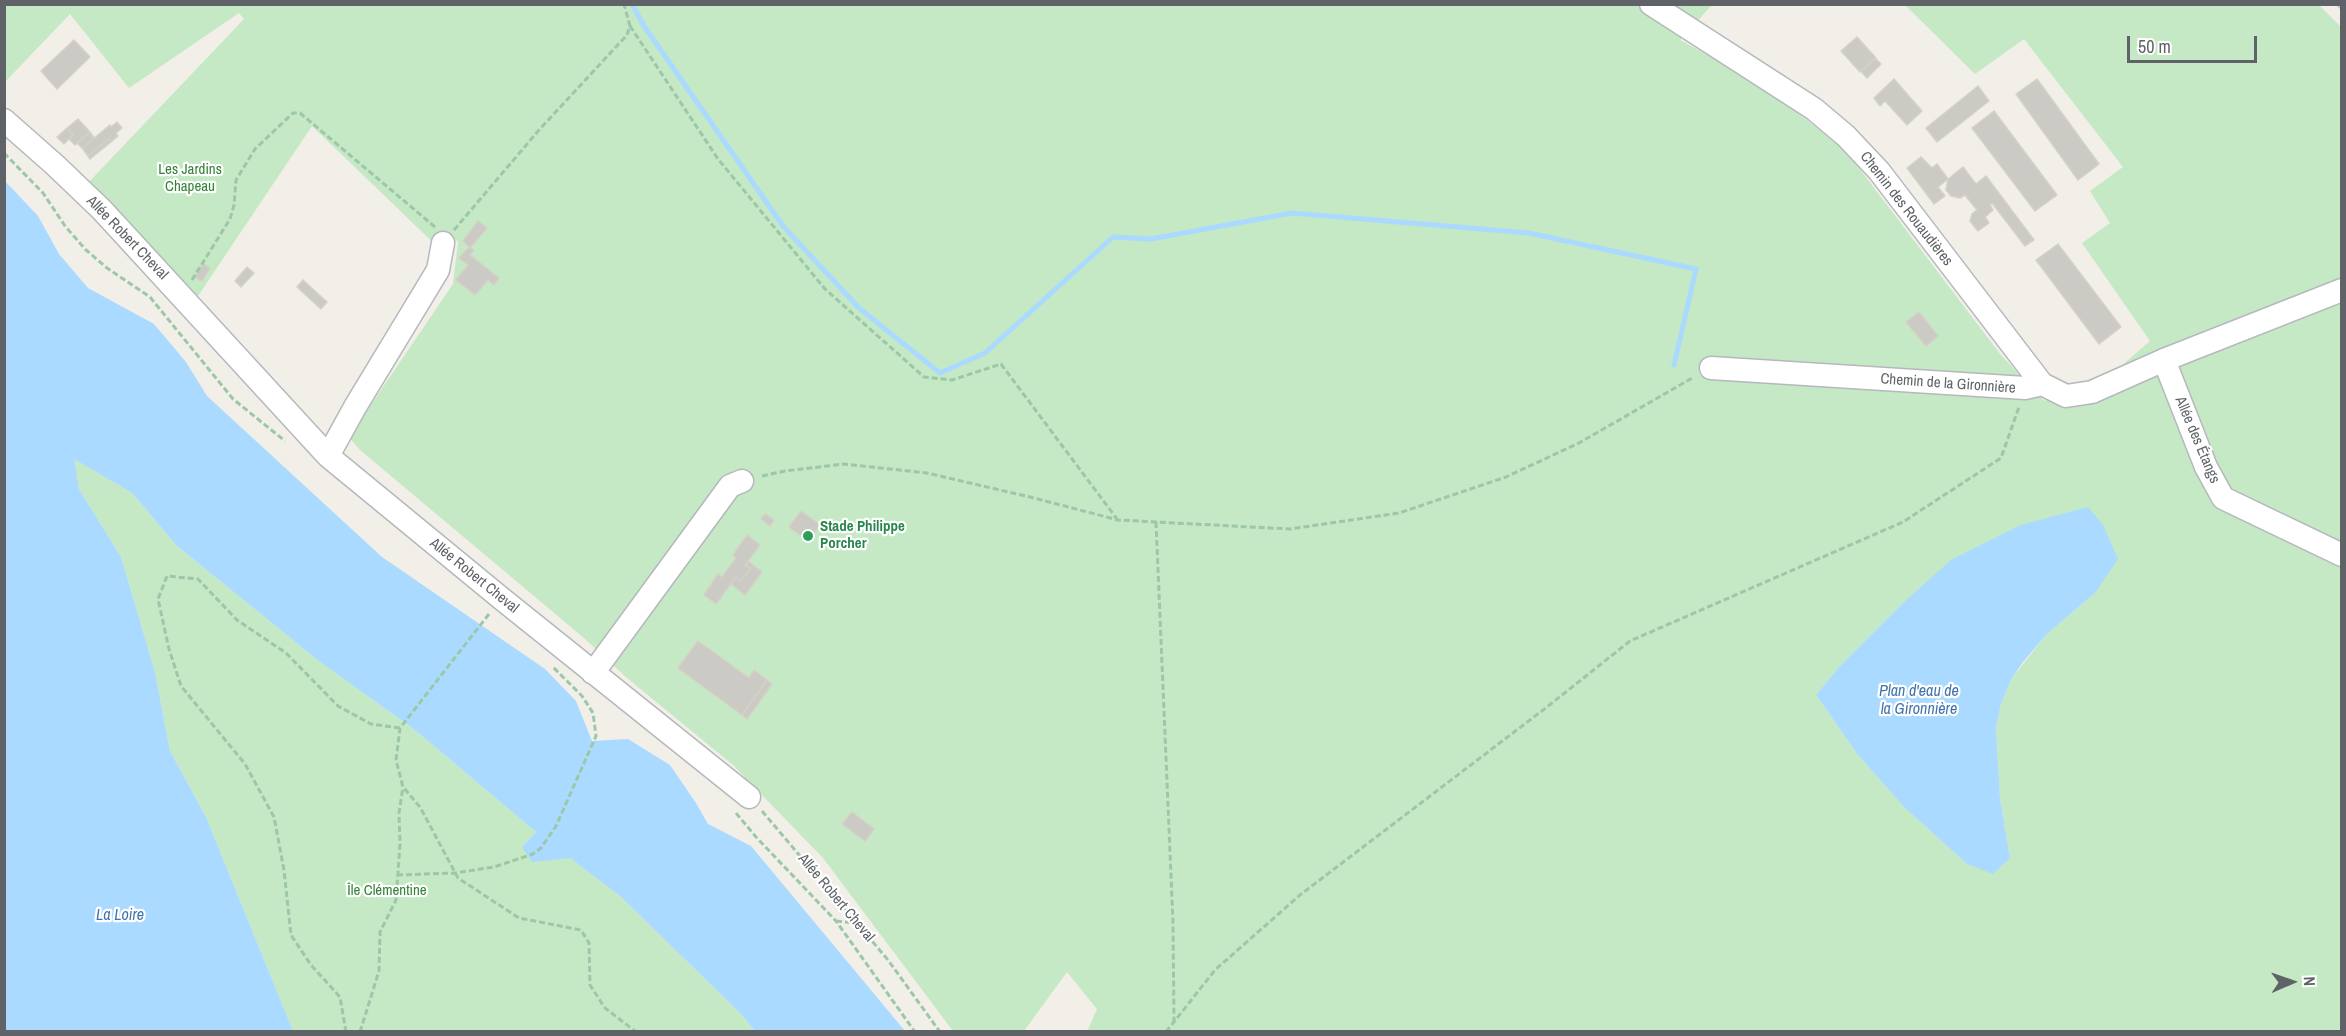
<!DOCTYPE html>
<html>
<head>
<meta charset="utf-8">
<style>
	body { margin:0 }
	#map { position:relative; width:2346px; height:1036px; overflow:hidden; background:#f1efe8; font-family:"Archivo Narrow",sans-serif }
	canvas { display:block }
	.frame { position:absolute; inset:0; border:6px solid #5f6368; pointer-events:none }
	.north { position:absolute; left:2262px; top:952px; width:60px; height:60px; -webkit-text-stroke:4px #fff; paint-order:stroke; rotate:88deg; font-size:16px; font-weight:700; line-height:24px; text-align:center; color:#5f6368 }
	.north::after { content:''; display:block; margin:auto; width:21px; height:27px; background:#5f6368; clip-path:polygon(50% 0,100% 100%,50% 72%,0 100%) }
	.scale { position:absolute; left:2127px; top:36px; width:130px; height:27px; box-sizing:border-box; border:3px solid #5f6368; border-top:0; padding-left:8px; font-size:18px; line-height:21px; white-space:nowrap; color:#5f6368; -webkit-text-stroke:4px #fff; paint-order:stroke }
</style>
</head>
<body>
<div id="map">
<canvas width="2346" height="1036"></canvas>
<div class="frame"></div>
<div class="north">N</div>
<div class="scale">50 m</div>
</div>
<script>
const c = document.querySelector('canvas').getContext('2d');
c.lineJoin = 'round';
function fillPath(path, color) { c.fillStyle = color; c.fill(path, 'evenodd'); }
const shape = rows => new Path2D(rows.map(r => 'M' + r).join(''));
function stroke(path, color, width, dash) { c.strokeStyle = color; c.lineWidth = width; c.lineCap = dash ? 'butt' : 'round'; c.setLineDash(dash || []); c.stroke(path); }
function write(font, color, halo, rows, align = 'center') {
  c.font = font + ' "Archivo Narrow",sans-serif'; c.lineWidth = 4.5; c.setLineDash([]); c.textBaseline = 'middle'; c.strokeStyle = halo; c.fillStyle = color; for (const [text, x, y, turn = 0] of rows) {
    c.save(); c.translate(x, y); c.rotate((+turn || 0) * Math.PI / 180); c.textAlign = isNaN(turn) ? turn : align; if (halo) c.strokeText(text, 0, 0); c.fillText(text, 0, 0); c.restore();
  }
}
const green = shape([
	[5,4,1712,5,1680,40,1761,84,1846,151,2000,354,2043,400,2076,405,2150,341,2082,243,2110,223,2090,191,2123,167,2024,39,1975,74,1905,5,2319,5,2342,28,2341,1031,1087,1032,1097,1009,1067,972,1024,1031,953,1031,823,858,733,765,627,678,584,638,360,450,349,437,453,284,458,242,457,240,446,255,312,126,198,296,87,184,244,19,239,13,129,88,70,14,5,82],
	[2095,593,2047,634,2012,678,2001,704,1996,729,2000,798,2010,858,1993,873,1967,864,1904,807,1858,755,1816,695,1839,667,1901,605],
	[73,458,132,493,177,546,320,662,415,730,536,832,522,847,570,858,620,896,740,1013,755,1031,293,1031,206,817,170,751,155,672,121,557,79,489]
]);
const water = shape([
	[4,180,38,216,59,254,88,288,154,324,186,362,207,396,382,557,545,669,576,701,592,741,628,739,670,765,696,803,708,824,751,846,905,1031,755,1031,740,1013,620,896,570,858,532,862,522,847,536,832,415,730,320,662,177,546,132,493,74,459,79,489,121,557,155,672,170,751,206,817,293,1031,5,1031],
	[2088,507,2103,525,2118,559,2095,593,2047,634,2023,662,2012,678,2001,704,1996,729,2000,798,2010,858,1993,874,1967,864,1904,807,1858,755,1816,695,1839,667,1901,605,1951,560,2021,525]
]);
const stream = shape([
	[632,4,644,26,783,226,859,308,940,373,985,353,1113,237,1151,239,1292,213,1529,233,1696,269,1674,365]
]);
const building = shape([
	[1857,37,1876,58,1860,72,1841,51,1857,37],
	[74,40,90,57,57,89,41,71,74,40],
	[1875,58,1881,64,1867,78,1861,71,1875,58],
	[1894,79,1922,111,1907,125,1885,101,1880,106,1874,98,1894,79],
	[2037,79,2099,164,2078,180,2016,94,2037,79],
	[1978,86,1989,101,1937,142,1926,128,1978,86],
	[1994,111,2057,195,2035,211,1972,128,1994,111],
	[78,119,90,132,75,145,69,139,73,135,67,128,78,119],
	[117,122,122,128,116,133,118,136,111,142,109,139,88,156,82,148,110,125,111,127,117,122],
	[67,128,73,135,64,144,57,137,67,128],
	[90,132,94,138,82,148,77,143,90,132],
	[109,139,111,142,90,159,88,156,109,139],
	[1921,157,1932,168,1937,164,1948,179,1938,187,1945,196,1934,204,1907,168,1921,157],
	[1963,167,1976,184,1986,176,2034,240,2025,246,1992,203,1990,205,1993,210,1985,217,1989,223,1978,231,1970,221,1972,214,1977,210,1965,195,1960,198,1951,196,1946,190,1948,179,1963,167],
	[478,221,487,228,470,248,463,241,478,221],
	[2058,244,2121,327,2099,344,2036,260,2058,244],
	[469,247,474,250,470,255,499,278,494,285,488,280,475,295,456,280,468,265,459,258,469,247],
	[203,264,210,268,202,281,195,277,203,264],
	[247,267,254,273,241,287,235,281,247,267],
	[303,280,327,302,321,309,297,287,303,280],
	[1919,312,1938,336,1926,346,1906,322,1919,312],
	[801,511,820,525,808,541,789,527,801,511],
	[765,514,774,520,770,526,761,519,765,514],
	[747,535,760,545,745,565,751,568,741,581,736,577,716,604,704,595,718,574,722,577,736,558,733,555,747,535],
	[748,561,762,572,745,595,731,584,736,577,741,581,751,568,745,565,748,561],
	[698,641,749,678,754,670,767,680,742,715,678,668,698,641],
	[767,680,772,684,747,719,742,715,767,680],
	[852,812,874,829,865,841,842,824,852,812]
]);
const path = shape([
	[630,26,718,159,825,289,924,377,952,380,1001,364,1117,519],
	[4,153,43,193,65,226,86,250,107,268,150,297,233,399,285,441],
	[454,230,539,130,627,35,630,26,624,4],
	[192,280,230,219,234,205,236,180,255,149,293,113,300,113,435,227],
	[762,476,785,471,844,464,927,473,1030,497,1118,520,1290,529,1399,513,1506,477,1579,443,1694,377],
	[1156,522,1173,923,1174,1021],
	[489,614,400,728,396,760,403,787,420,807,458,878,519,918,581,930,589,943,590,985,605,1008,636,1032],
	[762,811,888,960,940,1032],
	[736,813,756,837,836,921,915,1032],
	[397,875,455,873,494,867,533,854,541,848,556,826,596,736,593,713,582,696,553,667],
	[836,921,855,923],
	[346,1032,340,997,311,965,291,935,284,870,274,817,245,764,181,686,169,649,158,599,167,576,198,579,237,620,286,653,338,706,371,724,400,728],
	[360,1032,379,971,380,932,396,900,400,844,399,813,403,787],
	[1166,1032,1215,970,1300,895,1547,707,1630,641,1903,522,2001,458,2019,407]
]);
const minor = shape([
	[1651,4,1814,109,1846,136,1879,171,2042,384],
	[4,120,55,165,102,210,328,456,502,599,749,797],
	[2164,360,2206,467,2223,498,2342,555],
	[1711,368,2025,388,2042,384,2066,396,2092,392,2164,360,2342,290],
	[328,456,355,407,438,270,443,243],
	[593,673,730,486,742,481]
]);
const rail = shape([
	[2340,4,2342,6]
]);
const markers = [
	[808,536,6,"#2e9e5b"]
];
const parkNames = [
	["Les Jardins",190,170],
	["Chapeau",190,187],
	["Île Clémentine",387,891]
];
const streetNames = [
	["Chemin des Rouaudières",1906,209,52],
	["Allée Robert Cheval",127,238,46],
	["Chemin de la Gironnière",1948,384,4],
	["Allée des Étangs",2197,440,67],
	["Allée Robert Cheval",474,576,39],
	["Allée Robert Cheval",836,898,50]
];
const leisureNames = [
	["Stade Philippe",820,527],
	["Porcher",820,544]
];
const waterNames = [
	["Plan d'eau de",1919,692],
	["la Gironnière",1919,710],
	["La Loire",120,916]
];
fillPath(green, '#c5e8c5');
fillPath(water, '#aadaff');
stroke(stream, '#aadaff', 5);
fillPath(building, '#cccac5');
stroke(building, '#d6d1c6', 1.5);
stroke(minor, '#b5b8bc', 25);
stroke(path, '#9cc7a9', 3, [6, 3]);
stroke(minor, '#fff', 22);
stroke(rail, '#b6b7b8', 7);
stroke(rail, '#fff', 4.5, [14]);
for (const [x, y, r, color] of markers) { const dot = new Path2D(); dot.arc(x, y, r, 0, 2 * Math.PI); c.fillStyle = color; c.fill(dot); stroke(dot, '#fff', 2); }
write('15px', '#348238', '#fff', parkNames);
write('15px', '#5f6368', '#fff', streetNames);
write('bold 15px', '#27864d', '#fff', leisureNames, 'left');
write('italic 16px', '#4174aa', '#fff', waterNames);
</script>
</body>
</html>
